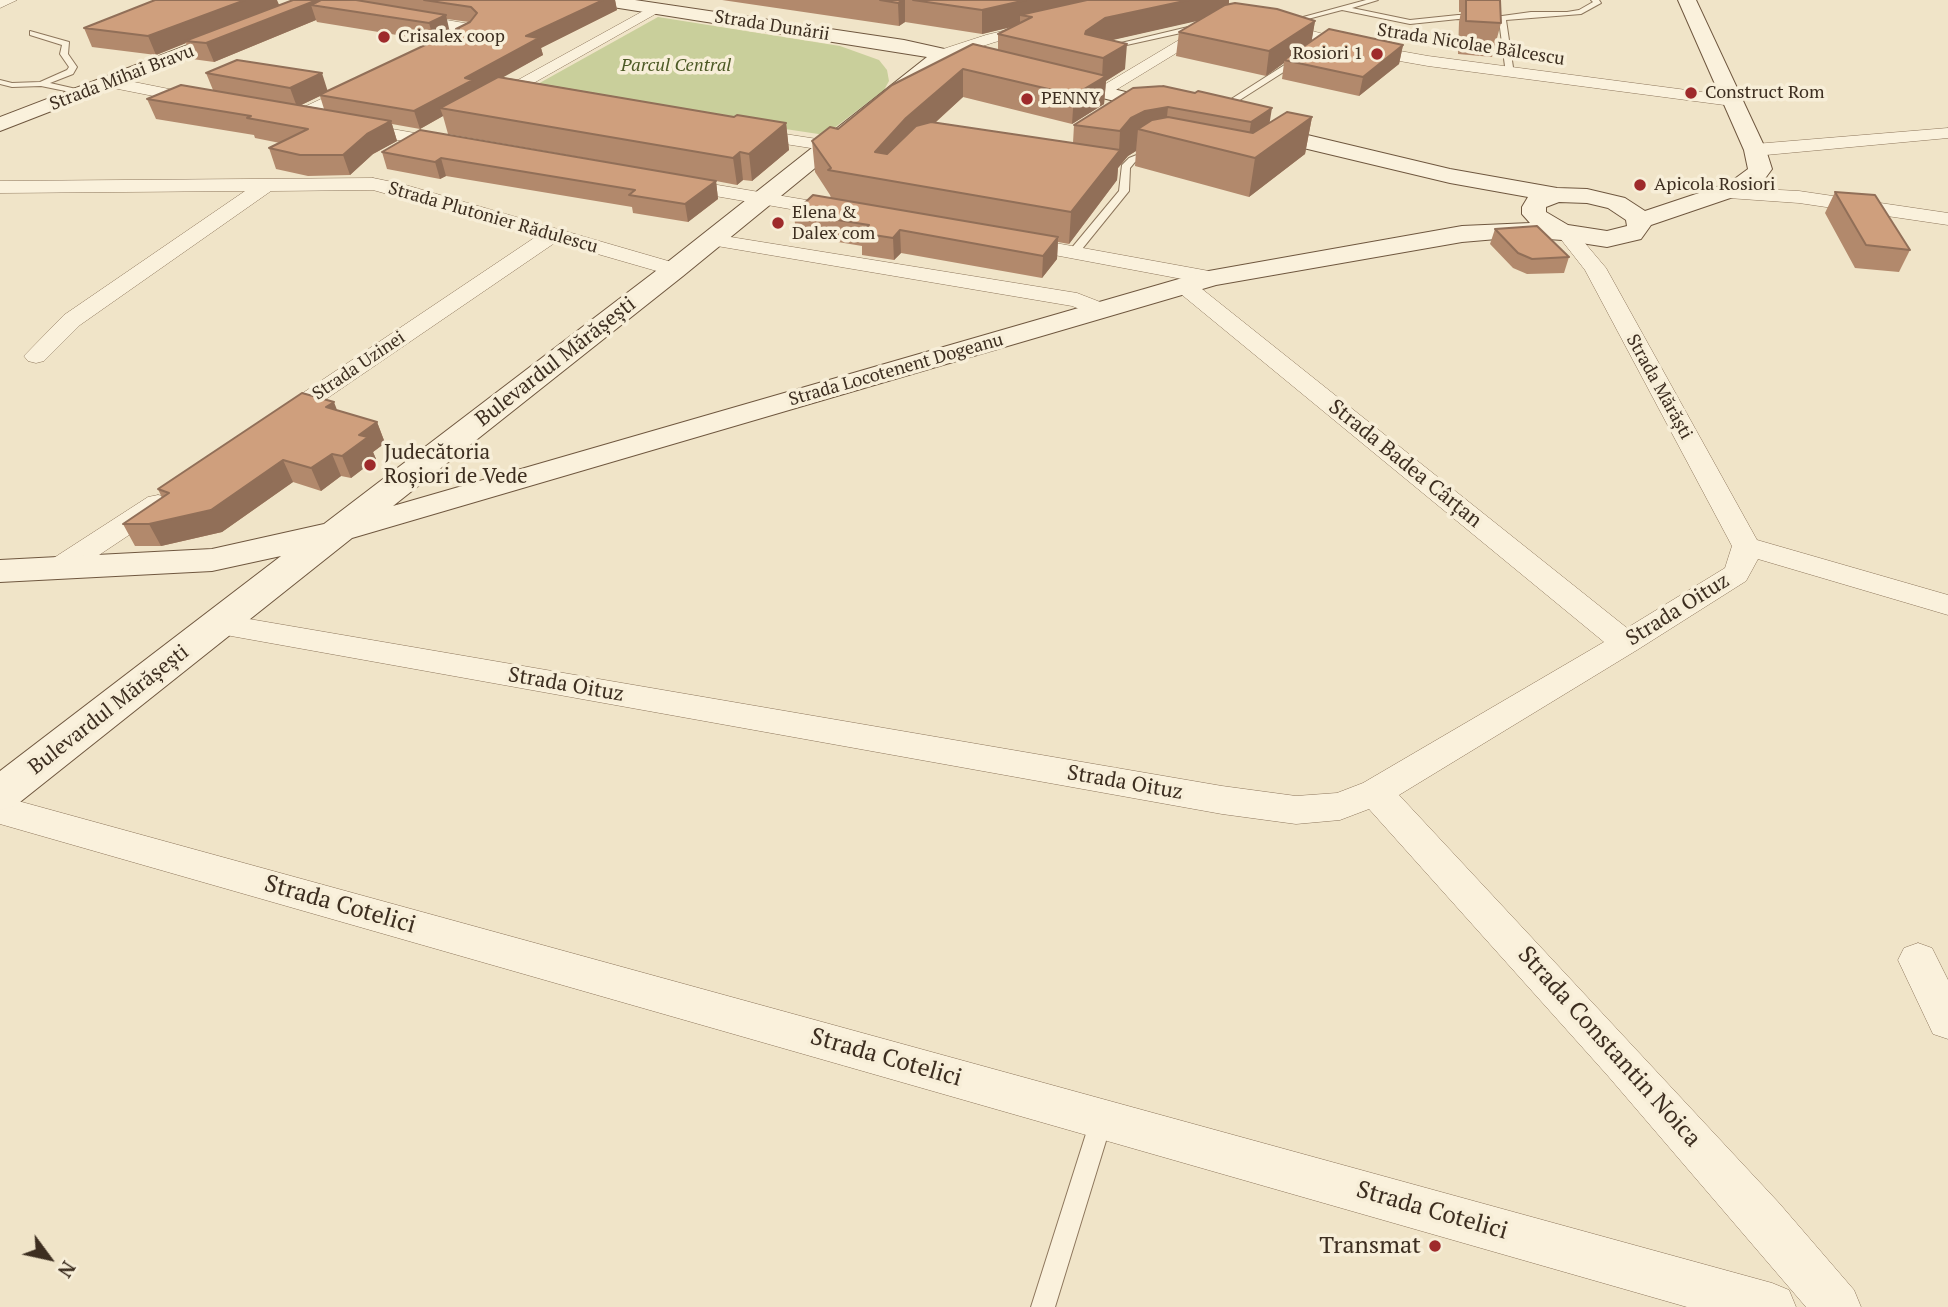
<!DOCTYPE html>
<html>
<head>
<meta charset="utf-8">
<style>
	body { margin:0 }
	#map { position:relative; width:1948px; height:1307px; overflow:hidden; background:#f0e4c8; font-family:"PT Serif",serif }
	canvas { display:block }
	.north { position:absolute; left:14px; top:1223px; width:70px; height:70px; -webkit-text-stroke:5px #f7eed8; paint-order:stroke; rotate:123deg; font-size:19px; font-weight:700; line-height:28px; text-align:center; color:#3d2e20 }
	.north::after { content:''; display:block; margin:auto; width:24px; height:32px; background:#3d2e20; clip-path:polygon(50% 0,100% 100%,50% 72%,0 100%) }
</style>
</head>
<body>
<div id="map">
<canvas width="1948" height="1307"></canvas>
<div class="north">N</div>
</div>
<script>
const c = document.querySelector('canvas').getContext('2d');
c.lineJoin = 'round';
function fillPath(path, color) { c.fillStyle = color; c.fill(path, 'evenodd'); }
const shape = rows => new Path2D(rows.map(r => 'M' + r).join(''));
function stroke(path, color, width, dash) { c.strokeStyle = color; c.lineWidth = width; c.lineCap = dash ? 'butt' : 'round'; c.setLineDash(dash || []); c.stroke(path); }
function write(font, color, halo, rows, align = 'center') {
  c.font = font + ' "PT Serif",serif'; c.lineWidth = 7; c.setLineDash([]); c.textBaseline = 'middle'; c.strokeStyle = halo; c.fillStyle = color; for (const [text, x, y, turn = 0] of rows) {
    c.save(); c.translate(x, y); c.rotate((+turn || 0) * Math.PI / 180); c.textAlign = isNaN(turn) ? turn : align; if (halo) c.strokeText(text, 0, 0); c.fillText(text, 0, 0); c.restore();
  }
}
const green = shape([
	[658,17,840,46,879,60,887,70,889,81,884,90,825,135,527,90]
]);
const lane = shape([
	[1366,0,1378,0,1352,8,1410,20,1458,15,1502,16,1531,12,1567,12,1579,10,1593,2,1591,0,1599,0,1601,3,1581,14,1506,20,1514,74,1510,76,1506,74,1499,20,1458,19,1410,24,1342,10,1285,25,1281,23,1366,0],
	[1205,23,1208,27,1104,50,1100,48,1205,23],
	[30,31,69,42,68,54,77,67,73,74,50,83,85,91,85,95,41,86,12,87,0,84,0,80,12,83,40,82,67,70,69,67,60,54,62,45,30,35,30,31],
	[1297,57,1304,59,1221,112,1214,110,1297,57],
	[1152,149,1160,151,1135,162,1130,168,1129,191,1078,254,1070,254,1070,250,1119,191,1122,165,1129,158,1152,149],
	[1102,1108,1110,1111,1113,1118,1055,1307,1031,1307,1091,1118,1094,1111,1102,1108]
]);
const street = shape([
	[0,0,17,0,0,8,0,0],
	[654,5,661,9,659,12,493,106,481,106,478,102,654,5],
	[405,13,470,24,478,29,443,50,435,45,456,31,400,20,398,17,405,13],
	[1214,19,1219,21,1222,24,1219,27,1106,96,1094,96,1092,92,1214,19],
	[1271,20,1361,44,1428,56,1732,96,1741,101,1732,106,1428,66,1360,54,1266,28,1263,25,1271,20],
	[1040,22,1048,27,1045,30,995,42,943,59,935,54,937,51,986,35,1040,22],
	[109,77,204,96,213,101,204,106,103,86,101,82,109,77],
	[362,80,368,81,370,85,368,89,303,121,297,122,288,117,291,113,362,80],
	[352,122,449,139,458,144,449,149,346,131,343,127,352,122],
	[746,128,830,141,839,146,830,151,740,137,737,133,746,128],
	[1948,128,1948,138,1755,156,1746,150,1755,144,1948,128],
	[373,178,402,184,682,265,685,270,682,275,674,276,556,242,288,425,279,428,270,425,266,420,270,415,537,236,373,190,271,191,80,325,44,361,36,363,28,361,24,356,64,315,245,191,0,193,0,181,373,178],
	[676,178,842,206,849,208,852,212,849,216,842,218,669,188,666,184,669,180,676,178],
	[1721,187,1799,191,1948,213,1948,225,1799,203,1714,197,1711,193,1721,187],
	[1566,227,1573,229,1606,268,1757,540,1948,595,1948,615,1758,559,1746,581,1637,650,1399,795,1779,1203,1854,1290,1861,1307,1806,1307,1608,1076,1369,809,1340,820,1296,824,1222,814,220,634,209,631,205,624,209,617,220,614,1222,786,1296,796,1337,793,1363,783,1604,642,1176,290,1173,285,1182,279,1017,248,1010,246,1007,242,1010,238,1017,236,1220,273,1223,278,1220,283,1212,285,1192,281,1627,628,1725,568,1732,546,1585,270,1556,233,1559,229,1566,227],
	[712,234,1077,293,1108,305,1111,310,1108,315,1100,317,1072,306,705,244,702,240,705,236,712,234],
	[158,495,168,497,172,503,168,509,69,575,59,577,49,575,44,568,49,561,148,497,158,495],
	[0,796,1772,1283,1789,1290,1796,1307,1687,1307,0,824,0,796],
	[1918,943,1932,948,1948,980,1948,1039,1933,1034,1898,960,1904,948,1918,943]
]);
const secondary = shape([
	[305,0,330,0,327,4,0,131,0,117,305,0],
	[591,0,635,0,904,40,967,54,970,58,960,64,946,61,683,276,393,506,1203,272,1462,226,1530,223,1522,214,1522,207,1528,197,1450,183,1249,135,1246,130,1249,125,1257,123,1450,169,1557,188,1587,189,1625,198,1645,211,1729,183,1748,169,1744,150,1678,0,1696,0,1766,150,1772,169,1761,184,1745,193,1651,225,1641,239,1607,247,1562,240,1520,237,1462,242,1216,285,352,538,15,806,0,810,0,771,281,556,212,571,0,582,0,560,212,549,324,524,665,264,927,57,600,5,591,0],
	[1559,202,1587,203,1608,208,1626,220,1627,226,1607,231,1568,225,1546,212,1546,207,1559,202],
	[1053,74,1178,105,1182,109,1178,113,1171,115,1046,84,1043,80,1046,76,1053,74]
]);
const wall = shape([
	[293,0,615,0,617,10,541,48,543,55,502,77,734,117,786,123,789,150,752,181,743,180,737,185,716,181,718,199,688,222,633,213,632,207,446,176,440,179,387,169,382,152,693,177,448,134,443,116,420,129,392,124,397,141,373,154,350,175,308,176,276,169,269,148,280,143,255,138,254,135,156,119,147,99,213,90,206,73,328,91,456,31,456,29,469,22,447,19,434,41,317,22,316,20,214,62,192,59,186,43,156,55,92,47,84,28,279,5],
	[320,96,324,109,301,105],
	[722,0,1229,0,1229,5,1315,21,1311,42,1403,45,1399,64,1359,96,1282,79,1284,63,1266,76,1176,56,1179,32,1199,20,1111,40,1125,69,1106,81,1104,104,1072,124,963,97,935,123,1073,143,1074,125,1133,88,1270,122,1312,117,1305,154,1249,197,1135,166,1136,151,1128,156,1118,168,1117,180,1069,244,1058,242,1057,259,1042,278,901,253,894,260,862,255,862,246,796,235,794,213,831,198,830,195,815,172,812,141,998,50,998,34,1015,26,982,34,905,22,899,26],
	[1459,0,1500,0,1501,23,1492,57,1458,54,1459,22,1461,12,1459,12],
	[1835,192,1910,250,1899,272,1855,268,1825,213],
	[1495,229,1569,257,1564,273,1527,274,1513,268,1490,244],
	[337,410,377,422,385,443,373,452,376,459,351,478,341,476,321,491,293,482,222,532,161,546,135,546,123,524,162,498,158,489]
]);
const shadedWall = shape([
	[245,0,277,0,280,7,185,41,186,43,156,55,148,36],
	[317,0,330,0,311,5,316,20,214,62,206,43],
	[603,0,615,0,617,10,541,48,543,55,477,92,440,108,443,116,420,129,414,111,526,36],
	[903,0,905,0,905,22,899,26,898,3],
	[1026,0,1124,0,1032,17,1020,15,1020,25,982,34,982,10],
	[1189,0,1229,0,1228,14,1104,42,1085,55,1086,31,1105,18],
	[446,15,450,33,434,41,429,23],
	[1315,21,1311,45,1284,60,1284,63,1266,76,1269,51],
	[1127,44,1125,69,1106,81,1104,104,1072,124,1074,95,1102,78,1103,58],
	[1403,45,1399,64,1359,96,1363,77],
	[963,69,963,97,907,148,880,179,875,152,906,118],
	[322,73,328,92,319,95,320,96,297,107,290,88],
	[1168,107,1165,136,1138,129,1136,151,1128,156,1118,168,1117,180,1069,244,1071,212,1119,151,1120,131,1131,118,1145,111],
	[1272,108,1266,145,1246,156,1251,122],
	[1312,117,1305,154,1249,197,1255,158],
	[391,121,397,141,373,154,350,175,343,155,367,134],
	[786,123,789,150,752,181,749,154],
	[740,152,743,180,737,185,733,158],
	[441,158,446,176,440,179,435,162],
	[716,181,718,199,688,222,685,204],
	[900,230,901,253,894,260,893,238],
	[1058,237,1057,259,1042,278,1043,256],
	[334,402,342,423,326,407],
	[377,422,385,443,373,452,376,459,351,478,342,456,359,435],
	[332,454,341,476,321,491,311,468],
	[283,460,293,482,222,532,161,546,149,524]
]);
const building = shape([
	[155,0,245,0,148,36,84,28,155,0],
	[293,0,317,0,206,43,185,41,293,0],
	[321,0,356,0,446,15,429,23,311,5,321,0],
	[424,0,603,0,526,36,539,38,465,78,473,80,414,111,319,95,459,29,456,29,470,22,477,13,471,7,424,0],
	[880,0,903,0,898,3,880,0],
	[913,0,1026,0,982,10,913,0],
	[1087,0,1189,0,1105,18,1086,31,1085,34,1127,44,1103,58,998,34,1032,17,1020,15,1087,0],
	[1466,0,1500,0,1501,23,1466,21,1466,0],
	[1235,3,1277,9,1315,21,1269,51,1179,32,1225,5,1235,3],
	[1329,29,1403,45,1363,77,1284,60,1329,29],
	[973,44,1106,76,1074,95,963,69,906,118,875,152,887,154,916,126,931,122,1120,150,1071,212,828,170,831,168,812,141,830,127,838,129,892,85,973,44],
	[237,60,322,73,290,88,206,73,237,60],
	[498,77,734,117,737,115,786,123,749,154,740,152,733,158,440,108,498,77],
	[181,85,391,121,367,134,343,155,300,155,269,148,308,129,247,118,251,116,147,99,181,85],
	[1163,86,1195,93,1198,91,1272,108,1251,122,1168,107,1145,111,1131,118,1120,131,1074,125,1133,88,1163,86],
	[1287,112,1312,117,1255,158,1138,129,1152,120,1168,117,1253,133,1287,112],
	[420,130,716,181,685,204,629,195,635,190,441,158,435,162,382,152,420,130],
	[1835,192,1875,195,1910,250,1866,245,1835,192],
	[813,195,1058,237,1043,256,900,230,893,238,861,233,869,225,794,213,813,195],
	[1537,226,1569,257,1532,259,1518,253,1495,229,1537,226],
	[302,393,334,402,326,407,377,422,359,435,368,437,342,456,332,454,311,468,283,460,211,510,149,524,123,524,169,493,158,489,302,393]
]);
const markers = [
	[384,37,7,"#9e2a2b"],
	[1377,54,7,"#9e2a2b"],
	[1691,93,7,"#9e2a2b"],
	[1027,99,7,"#9e2a2b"],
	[1640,185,7,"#9e2a2b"],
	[778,223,7,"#9e2a2b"],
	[370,465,7,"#9e2a2b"],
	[1435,1246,7,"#9e2a2b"]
];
const farStreetnames = [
	["Strada Dunării",772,26,9],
	["Strada Nicolae Bălcescu",1471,45,9],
	["Strada Mihai Bravu",122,78,-21],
	["Strada Plutonier Rădulescu",493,218,16],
	["Strada Uzinei",359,366,-34],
	["Strada Locotenent Dogeanu",896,370,-16],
	["Strada Mărăști",1659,387,61]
];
const farPoinames = [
	["Crisalex coop",398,37],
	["Rosiori 1",1363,54,"right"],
	["Construct Rom",1705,93],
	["PENNY",1041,99],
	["Apicola Rosiori",1654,185],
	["Elena &",792,213],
	["Dalex com",792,234]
];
const farParknames = [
	["Parcul Central",676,66]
];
const streetNames = [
	["Bulevardul Mărășești",556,362,-38],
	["Strada Badea Cârțan",1405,464,39],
	["Strada Oituz",1678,610,-32],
	["Strada Oituz",566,685,10],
	["Bulevardul Mărășești",109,710,-38],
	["Strada Oituz",1125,783,10]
];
const poiNames = [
	["Judecătoria",384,453],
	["Roșiori de Vede",384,477]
];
const nearStreetnames = [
	["Strada Cotelici",340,905,16],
	["Strada Constantin Noica",1609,1047,48],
	["Strada Cotelici",886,1058,16],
	["Strada Cotelici",1432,1211,16]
];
const nearPoinames = [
	["Transmat",1421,1246]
];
fillPath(green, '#c9cf9b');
stroke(lane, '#8d765c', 2);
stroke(street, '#8d765c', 1);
stroke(secondary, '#6f573f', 2);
fillPath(lane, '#faf1dc');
fillPath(street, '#faf1dc');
fillPath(secondary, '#faf1dc');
fillPath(wall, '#b2896c');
fillPath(shadedWall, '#916f58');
fillPath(building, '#cf9f7d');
stroke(building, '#916f58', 2);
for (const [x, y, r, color] of markers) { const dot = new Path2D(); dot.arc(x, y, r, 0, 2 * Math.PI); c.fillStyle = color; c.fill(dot); stroke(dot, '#f7eed8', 2.5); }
write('18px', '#3d2e20', '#f7eed8', farStreetnames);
write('18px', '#3d2e20', '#f7eed8', farPoinames, 'left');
write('italic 18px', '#4d5a26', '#f7eed8', farParknames);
write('21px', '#3d2e20', '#f7eed8', streetNames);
write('21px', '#3d2e20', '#f7eed8', poiNames, 'left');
write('24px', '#3d2e20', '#f7eed8', nearStreetnames);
write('24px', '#3d2e20', '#f7eed8', nearPoinames, 'right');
</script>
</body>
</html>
